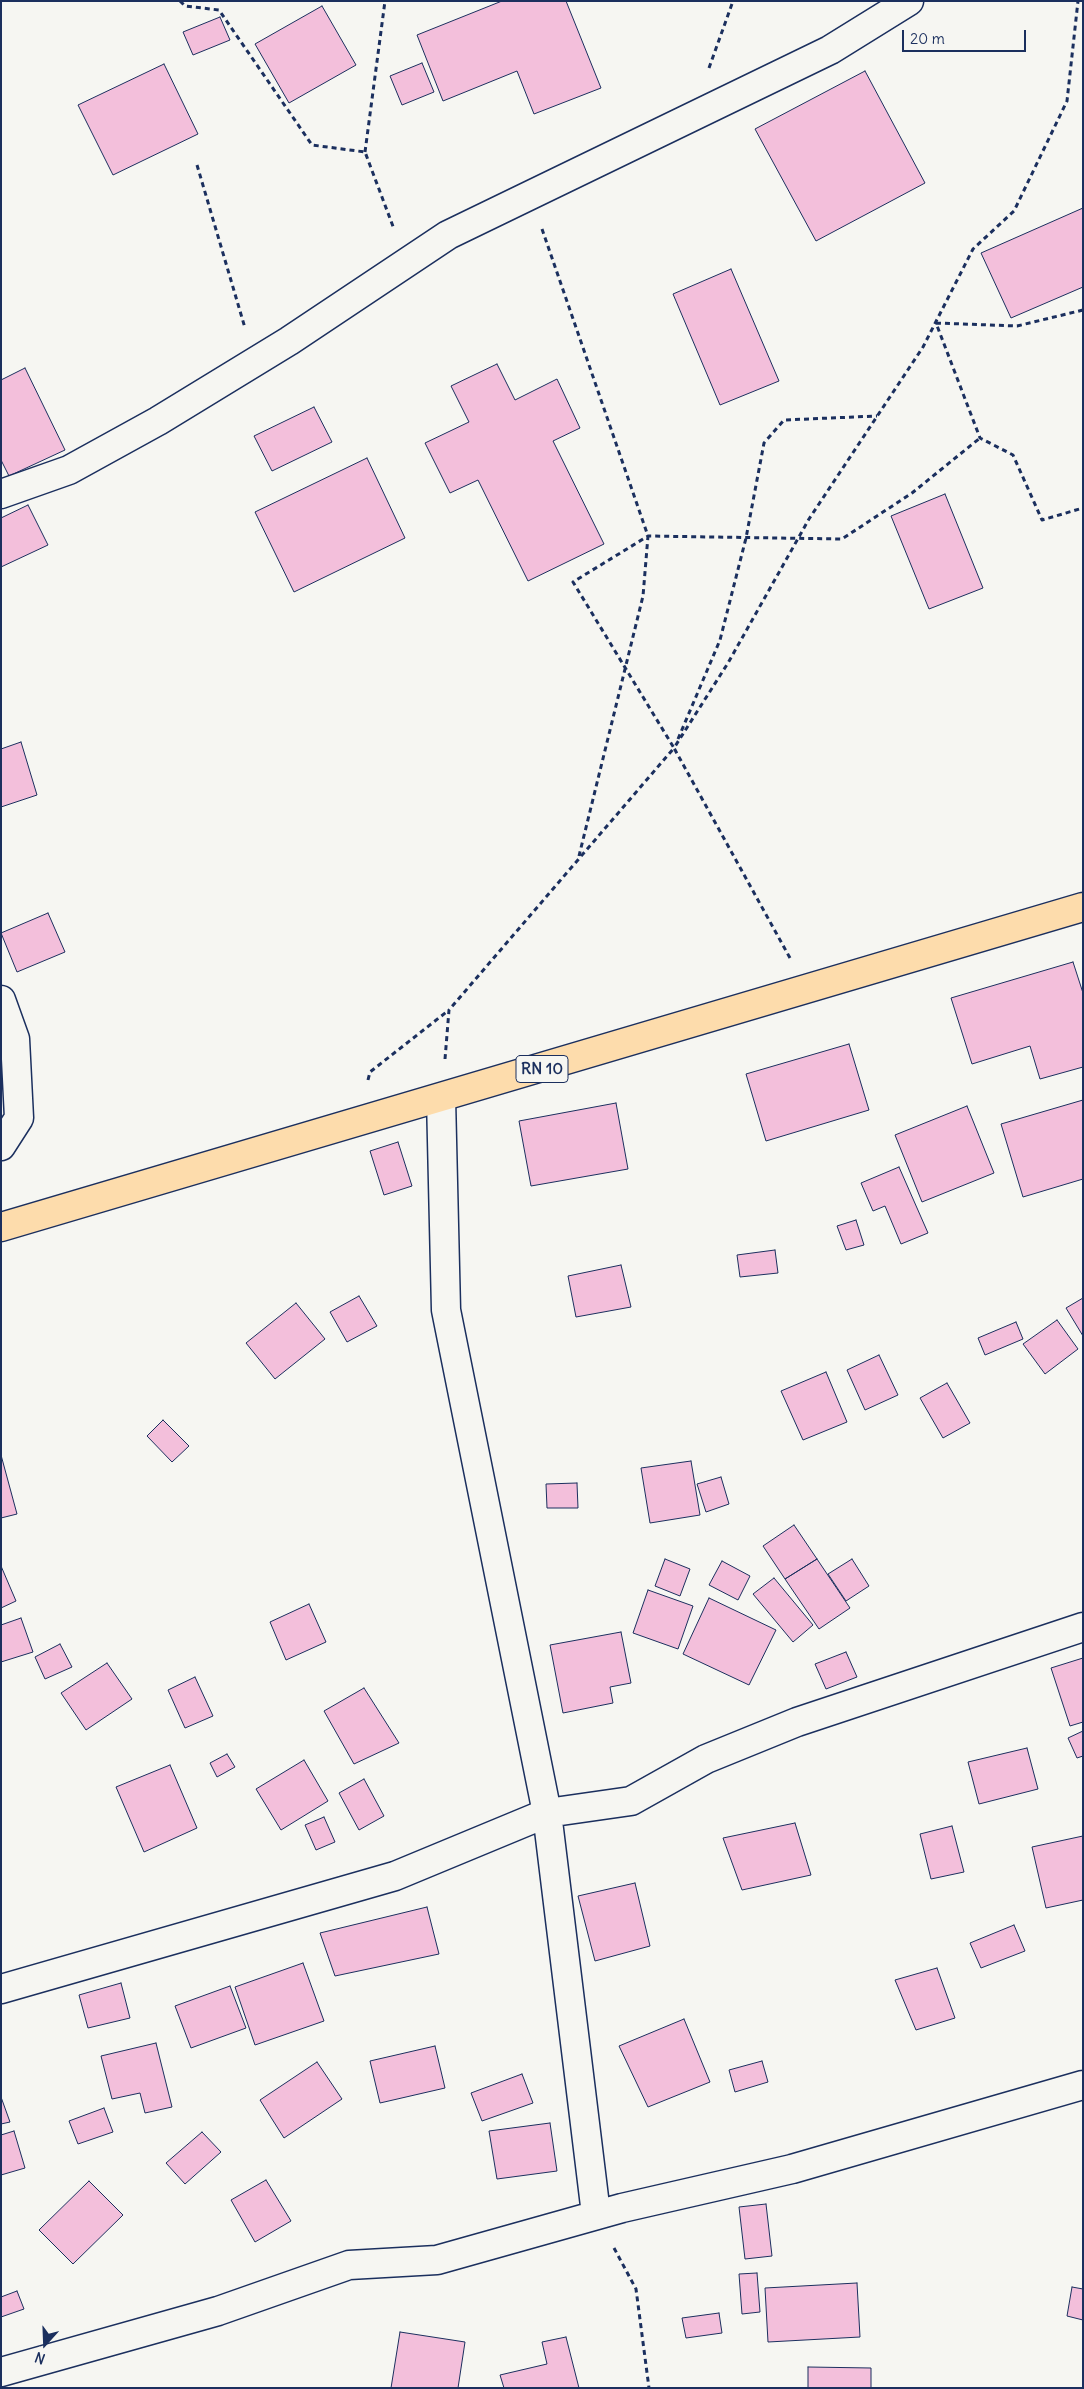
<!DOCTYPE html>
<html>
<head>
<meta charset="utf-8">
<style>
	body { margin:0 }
	#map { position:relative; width:1084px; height:2389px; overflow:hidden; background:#f6f6f2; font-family:Delius,sans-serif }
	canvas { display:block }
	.frame { position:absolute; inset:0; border:2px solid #1b2f5e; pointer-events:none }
	.north { position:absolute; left:20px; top:2319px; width:50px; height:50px; -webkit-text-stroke:4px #f6f6f2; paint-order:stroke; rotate:200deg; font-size:14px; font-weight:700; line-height:20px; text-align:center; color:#1b2f5e }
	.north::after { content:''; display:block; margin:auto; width:18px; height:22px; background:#1b2f5e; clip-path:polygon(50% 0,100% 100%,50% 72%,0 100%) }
	.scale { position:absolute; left:902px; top:30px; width:124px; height:22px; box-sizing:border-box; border:2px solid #1b2f5e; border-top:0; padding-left:6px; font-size:15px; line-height:18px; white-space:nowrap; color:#1b2f5e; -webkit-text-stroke:4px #f6f6f2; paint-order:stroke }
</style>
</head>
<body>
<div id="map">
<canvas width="1084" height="2389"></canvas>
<div class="frame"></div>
<div class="north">N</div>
<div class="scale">20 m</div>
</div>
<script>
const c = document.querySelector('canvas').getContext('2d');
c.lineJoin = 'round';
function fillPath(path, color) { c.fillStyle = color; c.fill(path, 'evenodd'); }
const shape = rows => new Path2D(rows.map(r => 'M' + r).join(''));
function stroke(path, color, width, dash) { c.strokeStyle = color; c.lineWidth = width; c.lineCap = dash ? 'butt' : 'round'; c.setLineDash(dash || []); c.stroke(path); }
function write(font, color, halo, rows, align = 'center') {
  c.font = font + ' Delius,sans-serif'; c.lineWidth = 4; c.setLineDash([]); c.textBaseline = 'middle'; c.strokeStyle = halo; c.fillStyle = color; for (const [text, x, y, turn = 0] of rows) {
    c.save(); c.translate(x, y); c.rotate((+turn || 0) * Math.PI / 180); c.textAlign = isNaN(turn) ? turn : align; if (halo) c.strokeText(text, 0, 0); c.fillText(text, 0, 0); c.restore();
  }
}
const building = shape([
	[502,1,566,1,601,88,534,114,517,71,443,101,417,35,502,1],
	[322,6,356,65,289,103,255,44,322,6],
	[220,17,230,40,193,55,183,32,220,17],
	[422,63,434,92,402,105,390,76,422,63],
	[164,64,198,134,113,175,78,105,164,64],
	[865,71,925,183,816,241,755,129,865,71],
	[1083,208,1083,287,1011,318,981,253,1083,208],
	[731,269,779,381,720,405,673,294,731,269],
	[497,364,515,400,557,379,580,428,553,441,604,544,528,581,478,480,450,493,425,443,469,422,451,386,497,364],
	[25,368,65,450,9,476,1,460,1,380,25,368],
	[314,407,332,442,272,471,254,436,314,407],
	[367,458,405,538,294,592,255,512,367,458],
	[945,494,983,588,929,609,891,516,945,494],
	[28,505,48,545,1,567,1,518,28,505],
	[21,742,37,795,1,807,1,749,21,742],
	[48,913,65,952,17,972,1,933,48,913],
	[1073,962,1083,993,1083,1067,1040,1079,1030,1046,972,1064,951,998,1073,962],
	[849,1044,869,1110,766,1141,746,1074,849,1044],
	[1083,1100,1083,1179,1023,1197,1001,1124,1083,1100],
	[616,1103,628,1169,531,1186,519,1121,616,1103],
	[967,1106,994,1173,922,1202,895,1135,967,1106],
	[398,1142,412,1186,384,1195,370,1151,398,1142],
	[899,1167,928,1233,901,1244,885,1206,873,1211,861,1183,899,1167],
	[856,1220,864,1245,846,1250,837,1226,856,1220],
	[775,1250,778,1273,740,1277,737,1255,775,1250],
	[621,1265,631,1307,576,1317,568,1276,621,1265],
	[359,1296,377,1326,347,1342,330,1312,359,1296],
	[1083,1298,1083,1336,1066,1308,1083,1298],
	[296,1303,325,1339,275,1379,246,1343,296,1303],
	[1057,1320,1078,1349,1045,1374,1023,1344,1057,1320],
	[1016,1322,1023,1339,985,1355,978,1338,1016,1322],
	[879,1355,898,1395,865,1410,847,1370,879,1355],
	[826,1372,847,1422,803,1440,781,1391,826,1372],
	[947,1383,970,1423,943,1438,920,1398,947,1383],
	[163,1420,189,1446,172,1462,147,1436,163,1420],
	[1,1455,17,1514,1,1518,1,1455],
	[691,1461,700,1515,650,1523,641,1468,691,1461],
	[721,1477,729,1504,706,1512,697,1484,721,1477],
	[577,1483,578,1508,547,1508,546,1484,577,1483],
	[794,1525,817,1559,785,1579,763,1546,794,1525],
	[665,1559,690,1569,680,1596,655,1586,665,1559],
	[817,1559,850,1608,819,1629,785,1579,817,1559],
	[852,1559,869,1586,846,1601,828,1574,852,1559],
	[722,1561,750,1576,738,1600,709,1585,722,1561],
	[1,1566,16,1601,1,1608,1,1566],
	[774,1578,813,1625,793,1642,753,1594,774,1578],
	[648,1590,693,1606,678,1649,633,1633,648,1590],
	[709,1598,776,1630,749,1685,683,1654,709,1598],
	[309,1604,326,1642,286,1660,270,1622,309,1604],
	[21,1618,33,1652,1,1662,1,1625,21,1618],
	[621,1632,631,1683,610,1687,613,1703,563,1713,550,1645,621,1632],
	[60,1644,72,1667,45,1679,35,1657,60,1644],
	[846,1652,857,1677,826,1689,815,1664,846,1652],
	[1083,1658,1083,1722,1070,1726,1051,1668,1083,1658],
	[107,1663,132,1699,86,1730,61,1693,107,1663],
	[195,1677,213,1716,185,1728,168,1690,195,1677],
	[364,1688,399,1743,354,1764,324,1711,364,1688],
	[1083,1731,1083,1756,1077,1758,1068,1738,1083,1731],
	[1027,1748,1038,1789,979,1804,968,1762,1027,1748],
	[227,1754,235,1767,217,1777,210,1763,227,1754],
	[304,1760,328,1801,281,1830,256,1789,304,1760],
	[170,1765,197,1828,144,1852,116,1787,170,1765],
	[364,1779,384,1816,359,1830,339,1793,364,1779],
	[324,1817,335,1842,316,1850,305,1825,324,1817],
	[795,1823,811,1875,742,1890,723,1838,795,1823],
	[952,1826,964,1872,931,1879,920,1834,952,1826],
	[1083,1836,1083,1900,1046,1908,1032,1847,1083,1836],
	[635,1883,650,1946,595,1961,578,1896,635,1883],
	[427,1907,439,1954,335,1976,320,1933,427,1907],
	[1014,1925,1025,1951,981,1968,970,1943,1014,1925],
	[303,1963,324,2021,255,2045,235,1987,303,1963],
	[937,1968,955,2018,916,2030,895,1980,937,1968],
	[121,1983,130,2018,88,2028,79,1995,121,1983],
	[230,1986,246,2028,191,2048,175,2006,230,1986],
	[684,2019,710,2082,648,2107,619,2046,684,2019],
	[156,2043,172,2107,145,2113,140,2093,112,2099,101,2056,156,2043],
	[435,2046,445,2088,380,2103,370,2061,435,2046],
	[762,2061,768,2082,735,2092,729,2070,762,2061],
	[317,2062,342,2099,284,2138,260,2100,317,2062],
	[522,2074,533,2103,482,2121,471,2093,522,2074],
	[1,2097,10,2122,1,2124,1,2097],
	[104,2108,113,2132,78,2144,69,2121,104,2108],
	[550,2123,557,2171,497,2179,489,2131,550,2123],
	[14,2131,25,2168,1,2175,1,2135,14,2131],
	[202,2132,221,2152,185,2184,166,2163,202,2132],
	[266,2180,291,2221,255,2242,231,2200,266,2180],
	[89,2181,123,2215,73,2264,39,2230,89,2181],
	[766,2204,772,2256,745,2259,739,2207,766,2204],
	[757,2273,760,2312,742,2314,739,2274,757,2273],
	[857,2283,860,2337,768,2342,765,2288,857,2283],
	[1072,2287,1083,2289,1083,2320,1067,2316,1072,2287],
	[17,2291,24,2309,1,2317,1,2297,17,2291],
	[719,2313,722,2333,686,2338,682,2318,719,2313],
	[400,2332,465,2342,458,2388,391,2388,400,2332],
	[566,2337,579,2388,504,2388,500,2375,547,2364,542,2342,566,2337],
	[808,2367,871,2368,871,2388,808,2388,808,2367]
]);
const path = shape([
	[180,1,185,6,219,10,312,145,365,152,394,229],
	[709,68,733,1],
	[365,152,385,1],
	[197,165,245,328],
	[542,229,648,536,643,596,579,856],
	[1083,310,1017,326,936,323,980,438,1013,455,1042,520,1083,508],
	[678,739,720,640,746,538,764,443,784,420,877,416],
	[790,958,674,748,728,663,809,519,923,347,973,249,1014,211,1067,101,1078,1],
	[445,1059,449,1010,674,748,573,582,648,536,842,539,912,493,980,438],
	[368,1080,370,1072,449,1010],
	[614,2248,636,2289,649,2388]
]);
const minor = shape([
	[1,494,69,470,158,421,289,341,448,235,830,50,909,1],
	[1,1000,15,1039,19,1118,1,1146],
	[441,1098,446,1310,547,1813,596,2214],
	[1,1989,395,1876,547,1813,631,1801,706,1759,797,1722,1083,1627],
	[1,2372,218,2311,349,2265,437,2260,622,2208,792,2169,1083,2085]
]);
const primary = shape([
	[1,1227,1083,907]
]);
const shields = [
	[542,1069,52]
];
const shieldNames = [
	["RN 10",542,1069]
];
fillPath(building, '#f3bfdb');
stroke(building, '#1b2f5e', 1);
stroke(minor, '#1b2f5e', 31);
stroke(primary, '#1b2f5e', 31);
stroke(path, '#1b2f5e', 3, [5, 4]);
stroke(minor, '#f6f6f2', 28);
stroke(primary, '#fddcac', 28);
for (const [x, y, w] of shields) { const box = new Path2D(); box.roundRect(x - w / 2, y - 13.5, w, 27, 4); c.fillStyle = '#f6f6f2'; c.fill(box); stroke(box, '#1b2f5e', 1); }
write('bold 16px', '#1b2f5e', null, shieldNames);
</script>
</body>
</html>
